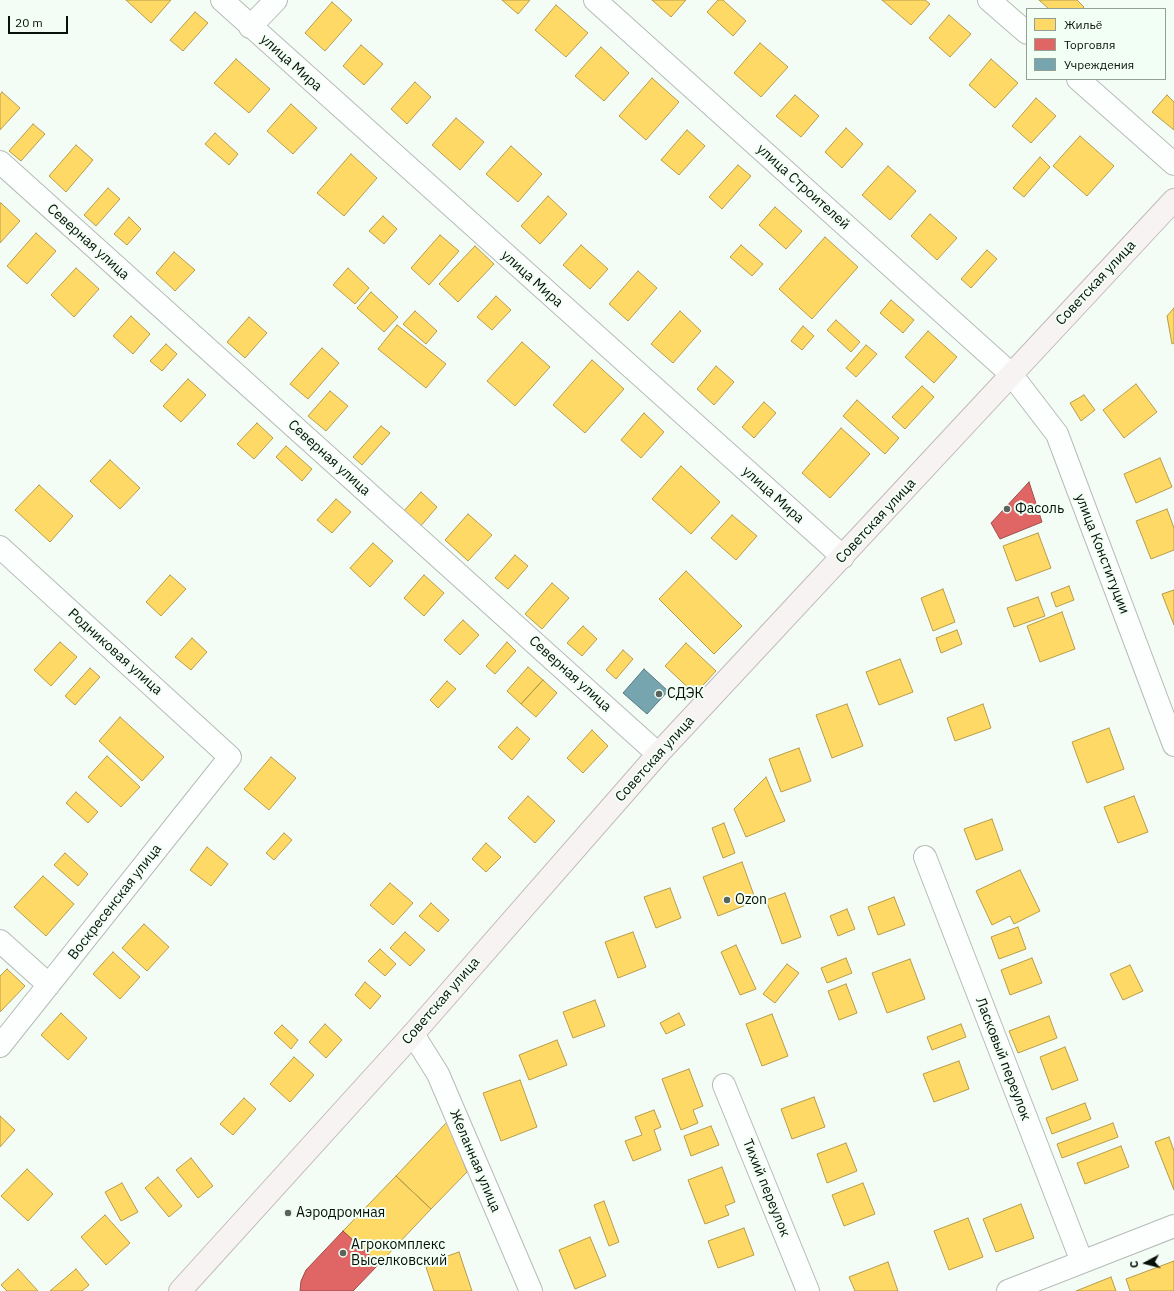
<!DOCTYPE html>
<html>
<head>
<meta charset="utf-8">
<style>
	body { margin:0 }
	#map { position:relative; width:1174px; height:1291px; overflow:hidden; background:#f4fcf6; font-family:"IBM Plex Sans",sans-serif }
	canvas { display:block }
	.legend { position:absolute; left:1026px; top:8px; width:140px; height:72px; box-sizing:border-box; background:#f1fff4; border:1px solid #949f96; margin:0; padding:5px 7px; list-style:none; font-size:12px; color:#08100a }
	.legend li { display:flex; align-items:center; gap:8px; height:20px }
	.legend b { width:20px; border:1px solid #949f96 }
	.north { position:absolute; left:1126px; top:1243px; width:40px; height:40px; -webkit-text-stroke:3px #f1fff4; paint-order:stroke; rotate:263deg; font-size:11px; font-weight:700; line-height:16px; text-align:center; color:#08100a }
	.north::after { content:''; display:block; margin:auto; width:14px; height:18px; background:#08100a; clip-path:polygon(50% 0,100% 100%,50% 72%,0 100%) }
	.scale { position:absolute; left:8px; top:16px; width:60px; height:18px; box-sizing:border-box; border:2px solid #08100a; border-top:0; padding-left:5px; font-size:12px; line-height:14px; white-space:nowrap; color:#08100a; -webkit-text-stroke:3px #f1fff4; paint-order:stroke }
</style>
</head>
<body>
<div id="map">
<canvas width="1174" height="1291"></canvas>
<ul class="legend">
<li><b style="height:11px;background:#ffd966"></b>Жильё</li>
<li><b style="height:11px;background:#e06666"></b>Торговля</li>
<li><b style="height:11px;background:#76a5af"></b>Учреждения</li>
</ul>
<div class="north">С</div>
<div class="scale">20 m</div>
</div>
<script>
const c = document.querySelector('canvas').getContext('2d');
c.lineJoin = 'round';
function fillPath(path, color) { c.fillStyle = color; c.fill(path, 'evenodd'); }
const shape = rows => new Path2D(rows.map(r => 'M' + r).join(''));
function stroke(path, color, width, dash) { c.strokeStyle = color; c.lineWidth = width; c.lineCap = dash ? 'butt' : 'round'; c.setLineDash(dash || []); c.stroke(path); }
function write(font, color, halo, rows, align = 'center') {
  c.font = font + ' "IBM Plex Sans",sans-serif'; c.lineWidth = 4; c.setLineDash([]); c.textBaseline = 'middle'; c.strokeStyle = halo; c.fillStyle = color; for (const [text, x, y, turn = 0] of rows) {
    c.save(); c.translate(x, y); c.rotate((+turn || 0) * Math.PI / 180); c.textAlign = isNaN(turn) ? turn : align; if (halo) c.strokeText(text, 0, 0); c.fillText(text, 0, 0); c.restore();
  }
}
const homes = shape([
	[126,0,171,0,151,23,126,0],
	[502,0,530,0,518,14,502,0],
	[652,0,686,0,671,17,652,0],
	[718,0,723,0,746,21,733,36,707,12,718,0],
	[882,0,925,0,930,4,911,25,882,0],
	[1039,0,1077,0,1084,7,1082,9,1049,9,1039,0],
	[332,2,352,20,325,51,305,33,332,2],
	[556,5,588,33,566,57,535,30,556,5],
	[195,12,208,23,183,51,170,40,195,12],
	[949,15,971,34,950,57,929,38,949,15],
	[760,43,788,67,761,97,734,73,760,43],
	[361,45,383,64,364,85,343,66,361,45],
	[601,47,629,73,604,101,575,76,601,47],
	[236,59,270,89,249,113,214,83,236,59],
	[991,59,1018,83,995,108,969,85,991,59],
	[652,78,679,102,646,140,619,116,652,78],
	[415,82,431,97,407,124,391,109,415,82],
	[2,92,20,108,0,130,0,95,2,92],
	[795,95,819,116,801,137,776,116,795,95],
	[1167,95,1174,102,1174,130,1152,112,1167,95],
	[1036,98,1056,116,1031,143,1012,126,1036,98],
	[291,104,317,128,293,154,267,131,291,104],
	[456,118,484,142,460,170,432,145,456,118],
	[33,124,45,134,21,161,9,151,33,124],
	[846,128,863,144,842,168,825,152,846,128],
	[687,130,705,146,679,175,661,160,687,130],
	[215,133,238,154,229,165,205,144,215,133],
	[1080,136,1114,166,1087,196,1053,166,1080,136],
	[76,145,93,160,66,192,49,176,76,145],
	[511,146,542,174,518,202,486,174,511,146],
	[351,154,377,178,344,216,317,193,351,154],
	[1040,157,1050,167,1024,197,1013,188,1040,157],
	[738,165,751,176,722,209,709,197,738,165],
	[888,166,916,191,890,220,862,195,888,166],
	[108,188,120,199,96,226,84,215,108,188],
	[548,196,567,214,540,244,521,226,548,196],
	[1,203,20,221,0,243,0,203,1,203],
	[775,207,802,231,786,249,759,225,775,207],
	[930,214,957,238,937,260,911,236,930,214],
	[383,216,397,229,384,244,369,231,383,216],
	[129,217,141,229,127,245,114,234,129,217],
	[36,233,56,251,27,284,7,266,36,233],
	[440,235,459,251,429,285,411,268,440,235],
	[825,237,858,267,812,319,779,289,825,237],
	[581,245,608,269,590,289,563,265,581,245],
	[741,245,763,264,752,276,730,257,741,245],
	[475,246,494,264,458,302,439,284,475,246],
	[987,250,997,259,971,288,961,279,987,250],
	[174,252,195,270,175,291,156,273,174,252],
	[76,268,99,289,74,317,51,295,76,268],
	[348,268,369,288,355,304,333,285,348,268],
	[638,271,657,288,628,321,609,304,638,271],
	[371,292,398,317,384,332,357,308,371,292],
	[496,296,511,310,492,330,477,317,496,296],
	[891,300,914,320,903,333,880,313,891,300],
	[1174,308,1174,343,1172,344,1167,316,1174,308],
	[415,311,437,331,426,344,403,324,415,311],
	[680,311,701,331,673,363,651,344,680,311],
	[131,316,150,334,133,354,113,336,131,316],
	[249,317,267,333,245,358,227,342,249,317],
	[836,320,860,342,851,352,827,330,836,320],
	[397,325,446,364,426,388,378,349,397,325],
	[803,326,814,336,802,350,791,341,803,326],
	[928,331,957,357,934,383,905,357,928,331],
	[522,342,550,367,515,406,487,381,522,342],
	[166,344,177,354,162,371,150,361,166,344],
	[866,345,877,354,856,377,846,368,866,345],
	[322,348,339,363,308,399,290,384,322,348],
	[592,360,624,389,585,433,553,405,592,360],
	[716,366,734,382,714,405,697,389,716,366],
	[188,379,206,395,181,422,163,406,188,379],
	[1136,384,1157,412,1124,438,1103,410,1136,384],
	[922,386,934,397,905,429,892,417,922,386],
	[330,391,348,406,326,431,308,416,330,391],
	[1084,395,1095,410,1081,421,1070,403,1084,395],
	[857,400,899,438,885,454,843,416,857,400],
	[764,402,776,413,754,438,742,427,764,402],
	[644,413,664,432,641,458,621,440,644,413],
	[257,423,273,438,254,459,237,444,257,423],
	[381,426,390,433,362,465,353,457,381,426],
	[841,428,870,454,830,498,802,473,841,428],
	[286,446,312,469,302,481,276,457,286,446],
	[1160,458,1172,487,1136,503,1124,474,1160,458],
	[110,460,140,488,120,509,90,481,110,460],
	[681,466,720,502,691,534,652,499,681,466],
	[39,485,73,516,50,542,15,510,39,485],
	[421,492,437,507,419,528,402,513,421,492],
	[336,499,351,512,332,533,317,520,336,499],
	[1167,509,1174,528,1174,550,1151,559,1136,521,1167,509],
	[468,514,492,535,468,561,445,540,468,514],
	[732,515,757,536,736,560,711,538,732,515],
	[1038,533,1051,568,1016,581,1003,546,1038,533],
	[373,543,393,561,370,587,350,568,373,543],
	[515,555,528,566,508,589,495,578,515,555],
	[686,571,742,626,714,654,659,599,686,571],
	[170,575,186,589,161,616,146,602,170,575],
	[424,575,444,593,424,616,404,598,424,575],
	[552,583,569,598,542,629,525,614,552,583],
	[1069,586,1074,600,1056,607,1051,593,1069,586],
	[943,589,955,622,933,631,921,598,943,589],
	[1174,590,1174,625,1162,594,1174,590],
	[1038,597,1045,616,1014,627,1007,608,1038,597],
	[1062,612,1075,649,1040,662,1027,626,1062,612],
	[463,620,479,635,460,655,444,640,463,620],
	[583,626,597,639,582,656,567,643,583,626],
	[957,630,962,644,941,653,936,638,957,630],
	[192,638,207,652,191,670,175,657,192,638],
	[60,642,77,657,51,686,34,670,60,642],
	[507,642,516,651,495,674,486,666,507,642],
	[686,643,716,671,695,694,665,666,686,643],
	[623,650,633,659,616,679,606,670,623,650],
	[900,659,913,692,879,705,866,672,900,659],
	[528,667,543,680,521,704,507,691,528,667],
	[90,668,100,677,75,705,65,696,90,668],
	[543,680,557,693,536,717,521,704,543,680],
	[447,681,456,689,438,708,430,700,447,681],
	[847,704,863,746,832,758,816,715,847,704],
	[983,704,991,728,955,741,947,718,983,704],
	[120,717,164,757,142,781,99,741,120,717],
	[517,727,530,739,512,760,498,747,517,727],
	[1109,728,1124,769,1087,783,1072,742,1109,728],
	[592,730,608,746,583,773,567,758,592,730],
	[799,748,811,781,781,792,769,759,799,748],
	[107,756,140,787,121,807,88,777,107,756],
	[271,757,296,778,269,810,244,789,271,757],
	[766,777,785,821,746,837,734,809,766,777],
	[76,792,98,812,88,823,66,803,76,792],
	[528,796,555,821,535,843,508,818,528,796],
	[1134,796,1148,832,1118,843,1104,807,1134,796],
	[992,819,1003,850,976,860,964,829,992,819],
	[724,823,735,853,723,858,712,828,724,823],
	[284,833,292,840,274,860,266,853,284,833],
	[486,843,501,857,486,872,472,859,486,843],
	[207,847,228,864,211,886,190,870,207,847],
	[65,853,88,874,78,886,54,865,65,853],
	[742,862,756,901,718,916,703,877,742,862],
	[1020,870,1040,911,1014,924,1010,916,992,925,976,891,1020,870],
	[43,876,74,904,46,936,14,907,43,876],
	[390,883,413,903,393,925,370,905,390,883],
	[670,888,681,918,656,928,644,897,670,888],
	[785,893,801,937,782,944,766,900,785,893],
	[894,897,905,925,878,935,868,907,894,897],
	[431,903,449,920,438,932,419,916,431,903],
	[847,909,855,929,838,936,830,916,847,909],
	[144,924,169,947,147,971,122,948,144,924],
	[1018,927,1026,949,999,959,991,937,1018,927],
	[405,932,425,950,410,966,390,948,405,932],
	[633,932,646,967,618,978,605,942,633,932],
	[736,945,756,989,740,995,721,952,736,945],
	[380,949,396,964,385,976,368,961,380,949],
	[113,952,140,977,120,999,93,974,113,952],
	[846,958,852,973,827,983,821,968,846,958],
	[1032,958,1042,983,1010,995,1001,970,1032,958],
	[910,959,925,999,887,1013,872,973,910,959],
	[787,964,799,973,775,1003,763,994,787,964],
	[1130,965,1143,991,1123,1000,1110,974,1130,965],
	[7,969,25,986,0,1012,0,976,7,969],
	[365,982,381,996,370,1009,355,995,365,982],
	[846,984,857,1013,839,1020,828,991,846,984],
	[595,1000,605,1026,573,1038,563,1012,595,1000],
	[61,1013,87,1038,68,1060,41,1035,61,1013],
	[679,1013,685,1025,666,1034,660,1023,679,1013],
	[772,1014,788,1056,762,1066,746,1024,772,1014],
	[1049,1016,1057,1038,1018,1053,1009,1031,1049,1016],
	[325,1024,342,1040,326,1058,309,1042,325,1024],
	[961,1024,966,1037,932,1050,927,1037,961,1024],
	[282,1025,298,1040,291,1049,274,1033,282,1025],
	[557,1040,567,1065,529,1080,519,1055,557,1040],
	[1065,1047,1078,1080,1052,1090,1040,1057,1065,1047],
	[294,1057,314,1075,290,1102,270,1084,294,1057],
	[959,1061,969,1089,934,1102,923,1074,959,1061],
	[689,1069,703,1106,693,1110,698,1123,681,1130,662,1079,689,1069],
	[520,1080,537,1127,501,1141,483,1093,520,1080],
	[814,1097,825,1127,792,1139,781,1109,814,1097],
	[244,1098,256,1109,233,1135,220,1124,244,1098],
	[1085,1103,1091,1119,1052,1134,1046,1118,1085,1103],
	[654,1110,661,1127,654,1130,661,1150,633,1161,625,1141,642,1135,635,1117,654,1110],
	[0,1116,15,1130,0,1147,0,1116],
	[448,1121,467,1172,431,1209,396,1176,448,1121],
	[1113,1123,1118,1137,1062,1158,1057,1144,1113,1123],
	[711,1126,719,1145,691,1156,684,1136,711,1126],
	[1169,1137,1174,1151,1174,1190,1155,1142,1169,1137],
	[846,1143,857,1171,827,1183,817,1154,846,1143],
	[1121,1146,1129,1167,1085,1184,1077,1163,1121,1146],
	[191,1158,213,1186,198,1198,176,1170,191,1158],
	[722,1167,735,1202,725,1206,729,1215,705,1224,688,1180,722,1167],
	[27,1169,53,1194,28,1221,1,1196,27,1169],
	[396,1176,431,1209,379,1264,343,1231,396,1176],
	[158,1177,182,1206,169,1217,145,1188,158,1177],
	[122,1183,138,1212,121,1221,105,1192,122,1183],
	[863,1183,875,1214,844,1226,832,1195,863,1183],
	[604,1201,619,1242,609,1246,594,1205,604,1201],
	[1021,1204,1034,1238,996,1252,983,1219,1021,1204],
	[105,1215,130,1243,106,1265,81,1237,105,1215],
	[968,1218,983,1257,949,1270,934,1231,968,1218],
	[744,1228,754,1255,718,1268,708,1241,744,1228],
	[590,1237,606,1276,575,1289,559,1250,590,1237],
	[459,1252,472,1291,434,1291,425,1264,459,1252],
	[1174,1261,1174,1291,1130,1291,1126,1279,1174,1261],
	[888,1262,898,1291,855,1291,849,1277,888,1262],
	[18,1269,38,1291,7,1291,1,1285,18,1269],
	[76,1269,89,1285,82,1291,50,1291,76,1269],
	[1111,1277,1116,1291,1076,1291,1111,1277]
]);
const shops = shape([
	[1029,482,1042,522,1000,539,991,523,1029,482],
	[343,1231,379,1264,353,1291,300,1291,301,1281,306,1270,343,1231]
]);
const public = shape([
	[644,669,668,691,647,714,623,693,644,669]
]);
const minor = shape([
	[222,0,843,557],
	[595,0,1011,374,1057,434,1174,745],
	[989,0,1027,33],
	[250,27,276,0],
	[1078,79,1174,164],
	[0,162,658,754],
	[0,547,230,757,0,1046],
	[925,857,1082,1262],
	[0,941,49,985],
	[413,1034,438,1074,531,1291],
	[724,1085,808,1291],
	[1008,1291,1174,1226]
]);
const major = shape([
	[180,1291,413,1034,658,754,1174,200]
]);
const markers = [
	[1007,509,4,"#5b635d"],
	[659,694,4,"#5b635d"],
	[727,900,4,"#5b635d"],
	[288,1213,4,"#5b635d"],
	[343,1253,4,"#5b635d"]
];
const streetNames = [
	["улица Мира",291,63,42],
	["улица Строителей",803,187,42],
	["Северная улица",88,242,42],
	["улица Мира",532,279,42],
	["Советская улица",1096,283,-47],
	["Северная улица",329,458,42],
	["улица Мира",773,495,42],
	["Советская улица",876,521,-47],
	["улица Конституции",1102,554,69],
	["Родниковая улица",115,652,42],
	["Северная улица",570,674,42],
	["Советская улица",655,759,-48],
	["Воскресенская улица",115,902,-52],
	["Советская улица",441,1001,-49],
	["Ласковый переулок",1003,1059,69],
	["Желанная улица",475,1161,67],
	["Тихий переулок",766,1188,68]
];
const poiNames = [
	["Фасоль",1015,509],
	["СДЭК",667,694],
	["Ozon",735,900],
	["Аэродромная",296,1213],
	["Агрокомплекс",351,1245],
	["Выселковский",351,1261]
];
fillPath(homes, '#ffd966');
stroke(homes, '#b59d4a', 1);
fillPath(shops, '#e06666');
stroke(shops, '#9f4c4a', 1);
fillPath(public, '#76a5af');
stroke(public, '#55787e', 1);
stroke(minor, '#b5bcb7', 24);
stroke(major, '#c1baba', 24);
stroke(minor, '#fdfffe', 22);
stroke(major, '#f7f3f3', 22);
for (const [x, y, r, color] of markers) { const dot = new Path2D(); dot.arc(x, y, r, 0, 2 * Math.PI); c.fillStyle = color; c.fill(dot); stroke(dot, '#f1fff4', 1.5); }
write('14px', '#08100a', '#f1fff4', streetNames);
write('14px', '#08100a', '#f1fff4', poiNames, 'left');
</script>
</body>
</html>
